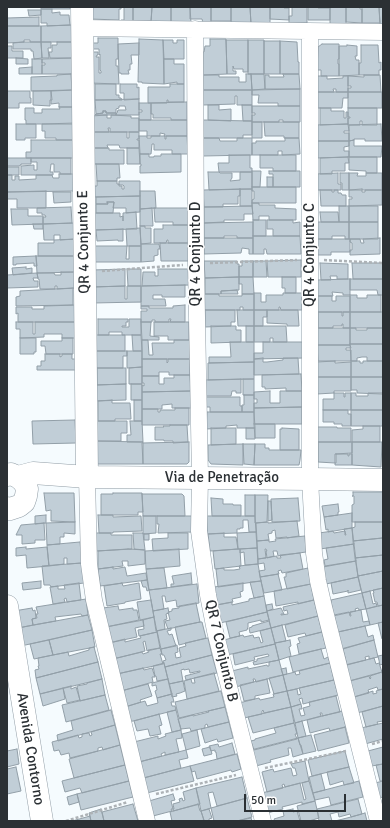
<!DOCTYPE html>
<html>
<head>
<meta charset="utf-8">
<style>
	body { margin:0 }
	#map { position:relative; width:390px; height:828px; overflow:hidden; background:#f5fbfe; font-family:Signika,sans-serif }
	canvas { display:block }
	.frame { position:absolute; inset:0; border:8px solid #2b3034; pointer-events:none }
	.scale { position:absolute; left:244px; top:794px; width:102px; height:18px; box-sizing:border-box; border:2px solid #2b3034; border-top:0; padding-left:5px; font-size:12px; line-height:14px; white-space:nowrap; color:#2b3034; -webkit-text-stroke:3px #fff; paint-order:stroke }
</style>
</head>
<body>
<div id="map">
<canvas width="390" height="828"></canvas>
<div class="frame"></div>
<div class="scale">50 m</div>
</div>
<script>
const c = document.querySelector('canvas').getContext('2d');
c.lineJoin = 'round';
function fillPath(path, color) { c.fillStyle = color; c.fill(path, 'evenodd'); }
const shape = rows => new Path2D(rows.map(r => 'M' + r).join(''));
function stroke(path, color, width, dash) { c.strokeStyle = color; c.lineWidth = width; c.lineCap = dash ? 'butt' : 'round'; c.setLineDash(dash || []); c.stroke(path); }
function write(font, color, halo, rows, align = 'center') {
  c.font = font + ' Signika,sans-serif'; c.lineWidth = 3; c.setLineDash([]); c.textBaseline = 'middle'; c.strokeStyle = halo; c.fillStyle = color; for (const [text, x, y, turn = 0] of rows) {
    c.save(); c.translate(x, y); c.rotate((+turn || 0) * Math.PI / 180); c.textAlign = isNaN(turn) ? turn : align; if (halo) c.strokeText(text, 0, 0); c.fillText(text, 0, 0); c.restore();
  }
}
const building = shape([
	[41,7,70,7,70,9,41,9,41,7],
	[90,7,121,7,121,9,119,9,119,20,90,19,90,7],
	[124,7,133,7,133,23,120,23,121,20,124,20,124,7],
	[133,7,152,7,151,21,133,21,133,7],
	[152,7,171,7,171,23,151,23,152,7],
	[171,7,190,7,191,23,171,23,171,7],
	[190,7,211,7,211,23,203,23,202,19,190,19,190,7],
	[211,7,231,7,231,21,211,21,211,7],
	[231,7,250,7,251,24,231,24,231,7],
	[250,7,270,7,270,24,251,24,250,7],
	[270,7,284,7,284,8,289,8,289,20,270,19,270,7],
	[292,7,307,7,307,23,289,23,289,16,292,16,292,7],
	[308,7,318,7,318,8,330,8,330,20,308,20,308,7],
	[331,7,346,7,346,26,330,26,330,8,331,8,331,7],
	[346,7,360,7,360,9,362,9,362,23,346,22,346,7],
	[362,7,379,7,380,23,362,23,362,7],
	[379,7,383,7,383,25,380,25,379,7],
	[52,9,52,13,60,12,60,15,69,15,70,25,47,26,47,23,41,23,41,9,52,9],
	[28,10,41,10,41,15,29,16,28,10],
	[39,17,39,26,7,26,7,18,39,17],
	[73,25,74,42,41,42,41,26,73,25],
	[7,26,41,26,41,42,30,42,30,40,24,40,24,42,7,43,7,26],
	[98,38,118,38,118,59,116,59,116,66,118,66,119,84,90,83,93,52,98,52,98,55,97,55,96,57,99,57,99,73,101,73,101,71,100,70,100,54,99,55,99,49,93,49,93,43,98,43,98,38],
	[139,39,163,40,164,84,142,83,142,82,138,82,139,39],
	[210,39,226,39,227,74,203,75,203,52,204,52,205,46,210,46,210,39],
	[163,40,173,40,173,43,177,43,177,40,184,40,184,59,164,59,163,40],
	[226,40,248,40,248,72,243,72,243,69,234,69,233,66,233,71,236,71,236,74,227,74,226,40],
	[248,40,264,40,264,74,248,74,248,40],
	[264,41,280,41,280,74,264,74,264,41],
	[280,41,297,42,298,62,299,62,299,74,280,74,280,41],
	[24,42,41,42,42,58,34,59,33,51,31,51,31,49,13,49,13,43,24,42],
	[41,42,51,42,51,48,48,48,49,58,42,58,41,42],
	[57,42,74,42,74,58,50,58,49,52,52,52,52,45,57,45,57,42],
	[139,43,139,55,131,55,132,64,130,64,130,70,128,70,129,74,121,74,121,73,119,73,118,44,139,43],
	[322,44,339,44,339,59,338,59,338,64,339,64,339,76,321,76,321,70,317,70,318,47,322,44],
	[347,45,357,46,357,56,355,56,356,60,359,60,359,75,339,76,339,46,347,46,347,45],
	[361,45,378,45,379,63,381,62,381,70,379,70,379,75,359,75,359,63,361,63,361,45],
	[7,46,12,46,12,51,23,51,23,58,7,58,7,46],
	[16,58,28,59,28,64,16,64,16,58],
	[74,58,74,74,42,74,42,65,45,65,45,63,42,63,42,59,74,58],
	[32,59,42,59,42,74,32,74,32,59],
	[164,59,174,59,174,64,184,64,184,84,177,84,177,82,164,84,164,59],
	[32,67,32,74,19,74,19,68,32,67],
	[71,74,72,90,31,91,31,77,57,76,57,75,71,74],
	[246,74,251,74,252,90,203,90,203,75,219,75,219,77,239,77,239,82,246,82,246,74],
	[251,74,264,74,265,89,252,90,251,74],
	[283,74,299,74,300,89,265,89,265,75,269,75,269,77,284,77,283,74],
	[364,75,380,75,381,92,348,92,348,88,351,88,351,86,348,86,348,76,364,77,364,75],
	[314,76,327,76,327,79,343,78,343,76,348,76,348,92,336,92,336,89,333,89,334,92,315,92,314,76],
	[95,84,116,84,116,95,119,95,119,98,121,98,122,100,95,100,95,84],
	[120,84,137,84,137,88,139,87,139,99,124,100,124,93,120,93,120,84],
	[170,84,184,84,184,102,168,102,168,100,167,100,167,103,148,103,148,87,170,87,170,84],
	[300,89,300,106,278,106,278,103,258,103,259,95,252,95,252,90,300,89],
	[75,90,75,107,59,107,59,103,51,104,51,91,75,90],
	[203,90,252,90,252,105,237,105,237,96,235,96,235,104,203,105,203,90],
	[7,91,30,91,30,98,31,98,31,103,19,103,19,108,7,108,7,91],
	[33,91,51,91,52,100,50,100,50,106,33,105,33,91],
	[315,92,348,92,348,98,343,98,342,108,315,108,315,92],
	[348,92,382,92,382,108,348,108,348,92],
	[139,99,139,115,116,115,116,114,117,113,118,110,126,110,125,106,119,106,119,108,116,109,116,113,106,113,106,111,103,111,103,113,96,114,95,100,139,99],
	[187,102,187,120,171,120,171,118,153,118,153,114,151,114,151,103,187,102],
	[139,103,151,103,151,120,139,120,139,112,142,112,142,110,139,110,139,103],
	[208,105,219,105,219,110,231,109,231,121,208,120,208,105],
	[242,105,252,105,252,121,243,121,242,105],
	[252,106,300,106,300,122,283,122,283,120,279,120,279,122,252,122,252,115,255,115,255,113,252,113,252,106],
	[59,107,76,107,76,124,26,124,26,120,25,120,25,108,34,108,34,113,42,113,42,109,60,109,59,107],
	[320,108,331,108,331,111,344,111,344,118,346,118,346,112,348,112,348,124,320,125,320,108],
	[348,108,377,108,377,125,362,125,362,121,360,121,360,125,348,125,348,118,350,118,350,117,348,117,348,108],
	[103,111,106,111,106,113,116,113,116,115,95,115,96,114,103,113,103,111],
	[107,115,107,118,111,118,111,115,131,116,131,118,139,118,139,132,110,132,110,128,108,128,109,132,92,132,91,116,107,115],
	[139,120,187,120,187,136,164,136,165,134,160,133,160,136,147,136,147,131,139,131,139,120],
	[203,120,252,121,252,135,243,135,243,138,203,138,203,120],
	[252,122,262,122,262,138,252,138,252,122],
	[264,122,299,122,299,138,284,138,284,136,265,136,264,122],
	[76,123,76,140,56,140,56,138,45,138,45,131,42,131,42,124,76,123],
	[16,124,36,124,36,138,25,138,25,140,16,140,16,124],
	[348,124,349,131,344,131,344,133,349,133,349,141,315,141,315,125,348,124],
	[381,124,382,141,365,141,365,139,354,139,354,140,349,141,349,125,381,124],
	[92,132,127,132,127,138,129,138,129,132,139,132,139,139,137,139,137,140,139,140,139,148,120,148,119,145,107,145,108,148,92,148,92,132],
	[139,136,147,136,147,138,151,138,151,136,165,136,165,139,166,139,166,136,187,136,188,154,172,154,172,150,154,150,154,144,152,144,151,154,140,154,139,136],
	[203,138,219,138,220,141,237,141,237,138,252,138,252,155,203,156,203,138],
	[285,138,299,138,300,154,282,155,282,151,278,151,278,155,252,155,252,143,256,143,256,141,285,141,285,138],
	[31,140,76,140,76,158,26,158,26,152,31,152,31,140],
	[354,140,354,146,382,146,381,157,349,157,349,141,354,140],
	[315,141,349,141,349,146,344,147,344,151,349,151,349,157,315,158,315,141],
	[92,148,109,148,109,150,124,150,124,164,92,164,92,148],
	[127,148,139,148,140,164,127,164,127,148],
	[140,154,149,154,149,157,154,157,154,156,161,156,161,154,181,154,181,172,140,173,140,166,141,166,141,164,140,164,140,154],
	[229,155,250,155,250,168,252,168,252,172,219,172,218,163,229,163,229,155],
	[260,155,296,155,296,171,273,171,273,168,260,168,260,155],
	[348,157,349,163,345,163,345,171,332,171,332,174,320,174,320,158,348,157],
	[349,157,377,157,377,173,366,173,366,171,349,170,349,157],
	[7,158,31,158,31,164,21,164,21,165,20,165,20,166,7,166,7,158],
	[31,158,71,158,71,174,60,174,60,172,54,172,54,164,51,164,50,172,53,172,53,175,21,175,21,166,34,165,34,170,37,170,37,162,31,162,31,158],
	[96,164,119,164,120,178,117,178,117,181,97,181,96,164],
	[7,167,19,167,19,175,7,175,7,167],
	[252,171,261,171,260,187,252,187,252,171],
	[269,171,300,171,300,187,273,187,273,174,269,174,269,171],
	[208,172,219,172,220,173,232,173,232,178,230,181,240,180,240,172,252,172,252,189,209,190,208,172],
	[338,173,338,184,341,184,341,190,316,190,316,174,338,173],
	[340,173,349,173,349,190,342,190,342,183,340,183,340,173],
	[349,173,358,173,357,176,366,176,366,173,382,173,382,190,349,190,349,173],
	[59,174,76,174,76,191,7,192,7,175,12,175,12,180,15,180,15,176,19,176,19,180,36,179,36,175,52,175,53,178,59,178,59,174],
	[267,177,273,177,273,187,267,187,267,177],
	[97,181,117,181,117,184,119,184,119,186,122,186,122,189,124,189,124,186,123,185,119,185,119,181,140,181,140,196,94,197,94,186,97,186,97,181],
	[252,187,296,187,296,203,252,203,252,200,254,199,254,191,252,191,252,187],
	[240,189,240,196,238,196,238,204,223,204,223,207,204,207,203,190,240,189],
	[240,189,252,189,252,206,240,206,240,189],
	[362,189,362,192,365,192,365,190,382,190,382,205,349,206,349,199,352,199,352,197,349,197,349,190,362,189],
	[320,190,332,190,332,192,334,192,334,190,338,190,338,193,341,193,342,195,346,195,346,206,321,206,320,190],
	[46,191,46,208,17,208,17,199,7,199,7,192,46,191],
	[140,191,155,191,156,208,140,209,140,191],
	[53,192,71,192,71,202,54,203,53,192],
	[140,196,140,212,126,213,126,208,113,208,114,202,107,202,108,204,96,204,96,197,140,196],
	[107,202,114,202,113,213,96,213,96,204,108,204,107,202],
	[252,203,259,203,259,205,275,205,275,208,296,209,296,220,269,220,269,216,259,216,259,220,253,220,252,203],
	[252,206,253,214,244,214,244,220,224,220,224,222,204,223,204,207,252,206],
	[339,206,349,206,349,222,339,222,339,206],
	[349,206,378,206,378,222,349,222,349,206],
	[71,207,72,223,43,224,43,217,46,217,45,215,42,215,42,213,37,213,37,208,71,207],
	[152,208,153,226,140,226,140,209,152,208],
	[154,208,189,208,189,225,173,225,173,222,155,222,154,208],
	[11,209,28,209,28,216,43,216,43,224,12,225,11,209],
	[136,212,137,229,92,230,91,213,120,213,120,217,123,216,123,221,123,213,136,212],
	[320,212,338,212,339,222,321,222,320,212],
	[253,220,266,220,266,236,253,236,253,220],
	[267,220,293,220,293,223,300,222,300,236,273,236,273,229,267,229,267,220],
	[253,222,253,238,237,238,237,236,224,236,224,238,204,238,204,223,253,222],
	[316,222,349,222,349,239,345,239,345,236,332,236,332,239,316,239,316,222],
	[349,222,378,222,378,239,349,239,349,222],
	[76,223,76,239,60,240,60,235,54,235,54,240,44,240,43,224,76,223],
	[33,224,43,224,43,229,34,229,33,224],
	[163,225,189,225,189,243,168,243,168,240,167,240,166,243,154,243,154,229,163,229,163,225],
	[140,226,145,226,145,228,151,228,151,243,141,244,140,226],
	[140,228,141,246,127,246,126,229,140,228],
	[123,229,123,241,118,241,118,240,97,241,96,230,123,229],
	[253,236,300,236,301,254,267,254,266,249,264,249,264,254,253,254,253,236],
	[204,238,253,238,253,254,249,254,249,249,242,248,241,253,204,254,204,238],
	[380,238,380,254,350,255,350,250,352,250,352,243,350,242,350,239,360,239,361,243,364,243,363,239,380,238],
	[77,239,77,256,38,256,38,243,54,243,54,240,77,239],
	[316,239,350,239,350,252,331,252,331,255,317,255,316,239],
	[160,243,189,243,189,261,161,261,160,243],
	[141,244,159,244,160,249,158,249,158,255,154,256,154,261,141,262,141,244],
	[91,246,127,246,126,259,129,259,129,246,141,246,141,262,91,262,91,246],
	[36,256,37,266,34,266,34,263,16,264,16,265,13,265,13,257,36,256],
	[36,256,78,256,78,272,37,273,36,256],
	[301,260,301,277,268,277,267,261,301,260],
	[204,261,237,261,237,264,239,264,239,277,205,278,204,261],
	[242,261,253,261,253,277,239,277,239,266,242,266,242,261],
	[253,261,266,261,267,277,253,277,253,261],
	[320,263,348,264,348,279,337,279,337,276,330,276,331,280,321,280,320,263],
	[352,263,383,263,383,279,353,279,352,263],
	[26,267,26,269,32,268,32,273,13,275,12,268,26,267],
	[125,269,125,286,92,287,92,270,125,269],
	[127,269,141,269,141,286,128,286,127,269],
	[158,269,189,269,190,285,142,286,143,272,155,272,155,276,158,276,158,269],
	[61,272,77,272,77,288,57,289,57,286,55,286,55,289,40,289,39,279,38,279,37,273,54,273,55,275,61,275,61,272],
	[37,273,38,278,33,278,34,281,38,281,38,287,7,288,7,275,37,273],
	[239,277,253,277,254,294,242,294,242,284,239,284,239,277],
	[239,277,239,290,221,291,221,294,205,294,205,278,239,277],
	[282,277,296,277,296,293,285,293,285,288,282,288,282,277],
	[350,279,350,295,343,295,343,293,332,292,333,296,317,296,317,280,350,279],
	[350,279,383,279,383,295,378,295,377,290,350,290,350,279],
	[185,285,185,297,162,297,162,295,153,295,153,299,165,299,166,306,141,306,141,286,185,285],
	[125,286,125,299,127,299,127,286,141,286,141,302,93,303,92,287,125,286],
	[73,288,73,305,16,306,16,297,20,296,20,291,73,288],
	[237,290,238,294,221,294,221,291,237,290],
	[254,293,261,293,261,302,266,302,266,295,283,295,283,293,302,293,302,310,281,310,280,307,279,307,279,310,254,310,254,293],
	[204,294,219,294,219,296,242,296,242,294,254,294,254,310,243,310,243,307,240,307,240,310,204,310,204,294],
	[350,295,357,295,357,298,367,298,367,295,381,295,381,312,350,312,350,295],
	[317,296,332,296,332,301,336,301,336,296,350,296,350,312,317,312,317,296],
	[77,305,77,322,18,322,18,313,16,314,16,307,32,307,32,309,44,309,44,306,77,305],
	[185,305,185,322,170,322,171,319,169,319,169,322,155,322,155,320,152,320,152,322,141,322,141,311,147,311,147,309,141,309,141,306,149,306,149,308,173,308,173,306,185,305],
	[205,310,235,310,235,322,231,322,231,326,205,327,205,310],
	[237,310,254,310,254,326,238,326,237,310],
	[254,310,267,310,267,317,263,317,263,326,254,326,254,310],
	[267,310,298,310,299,326,287,326,287,324,267,323,267,310],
	[318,312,342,312,342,316,343,316,343,312,350,312,350,328,343,328,343,324,342,324,342,326,333,326,333,328,318,328,318,312],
	[350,312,383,312,383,328,350,328,350,312],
	[98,319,128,319,128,322,126,322,126,326,122,326,122,327,129,327,129,319,141,319,141,335,122,335,122,332,109,332,109,335,98,335,98,319],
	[16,322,33,322,33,334,35,334,35,322,77,322,77,338,62,338,62,334,44,334,44,337,20,338,20,329,16,329,16,322],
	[141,322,151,322,150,336,159,337,159,340,142,340,141,322],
	[154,322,189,322,189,340,168,340,168,336,154,336,154,322],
	[211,326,236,326,236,330,241,330,241,342,211,343,211,326],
	[246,326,254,326,254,342,246,342,246,326],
	[254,326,286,326,287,342,273,342,273,338,270,338,270,342,254,342,254,326],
	[317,328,350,328,350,345,317,345,317,328],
	[350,328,356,328,356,330,367,330,367,328,383,328,383,344,350,344,350,328],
	[94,335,125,335,125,351,94,351,94,335],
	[132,335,141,335,142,351,133,351,132,335],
	[20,338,36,338,36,352,34,352,34,354,20,354,20,338],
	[62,338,73,338,73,354,46,354,45,346,41,346,41,341,62,341,62,338],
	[142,340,148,340,149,355,153,355,152,343,174,343,174,340,190,340,190,359,142,359,142,340],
	[230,342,254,342,254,362,209,363,209,357,231,357,230,342],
	[263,342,303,342,303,358,254,359,254,353,263,353,263,342],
	[350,344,383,344,383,361,367,361,367,357,362,357,357,358,357,361,351,361,350,344],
	[317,345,350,345,351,348,346,348,346,350,351,350,351,361,318,361,317,345],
	[94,351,127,351,127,356,123,356,123,368,93,368,94,351],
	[127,351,142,351,142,367,127,368,127,351],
	[45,354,60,354,60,357,62,356,62,354,72,354,72,359,78,359,78,370,37,370,37,366,41,366,41,361,45,361,45,354],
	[263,358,263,362,267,362,283,360,283,358,298,358,299,374,254,375,254,359,263,358],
	[142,359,167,359,167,363,168,362,168,359,190,359,190,375,169,375,169,372,159,372,159,376,142,376,142,359],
	[335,361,335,363,351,362,351,377,317,377,317,362,335,361],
	[351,361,360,361,360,363,363,363,363,361,383,361,383,377,351,377,351,361],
	[254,362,254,379,208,380,208,363,254,362],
	[142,367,142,384,129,384,129,368,142,367],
	[97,368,126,368,126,384,97,385,97,368],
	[301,374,302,391,286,391,286,388,265,389,265,387,262,387,262,375,301,374],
	[174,375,190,375,191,391,142,392,142,385,144,386,144,383,142,383,142,376,159,376,159,384,164,384,164,378,174,378,174,375],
	[317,377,351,377,351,391,334,391,334,393,317,394,317,377],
	[351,377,383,377,383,394,357,393,357,390,351,390,351,377],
	[241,379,241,393,236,393,236,391,232,391,231,396,205,396,205,380,241,379],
	[243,379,254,379,254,395,243,395,243,379],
	[126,384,126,400,94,401,94,385,126,384],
	[131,384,142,384,142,400,131,400,131,384],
	[191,391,191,408,172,408,172,404,162,405,162,409,142,409,142,392,191,391],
	[270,391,270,403,280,403,280,391,302,391,302,407,254,408,254,403,257,403,257,399,254,399,254,392,270,391],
	[334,393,344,393,344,397,345,397,345,393,351,393,351,410,323,410,323,399,334,399,334,393],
	[351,393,356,393,356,396,368,396,368,393,383,393,383,410,351,410,351,393],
	[244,395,254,395,254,412,242,412,242,405,244,405,244,395],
	[206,397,240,397,240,406,242,406,242,412,210,412,210,407,206,407,206,397],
	[112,400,112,403,130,403,131,419,115,419,115,421,98,421,98,401,112,400],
	[134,400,142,400,142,421,134,421,134,400],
	[302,407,302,424,254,424,254,408,302,407],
	[175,408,189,408,189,425,142,425,142,409,158,409,158,412,160,412,160,410,175,410,175,408],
	[323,410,348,410,348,414,351,414,351,426,342,426,342,424,334,424,334,422,323,422,323,410],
	[351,410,383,410,383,426,351,426,351,410],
	[207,412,254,412,255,428,237,428,237,425,226,426,226,428,206,429,207,412],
	[75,420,76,443,33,444,32,421,75,420],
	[97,421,127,421,127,433,121,433,121,441,97,441,97,421],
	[130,421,142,421,143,442,127,442,127,435,131,435,130,421],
	[254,424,275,424,275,438,255,438,254,424],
	[170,425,187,425,188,442,173,443,173,441,164,441,164,440,155,440,155,427,164,427,163,426,170,426,170,425],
	[363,426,380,426,380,442,352,442,352,430,363,429,363,426],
	[317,427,337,427,337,428,351,428,351,442,317,442,317,427],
	[211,428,236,428,236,444,211,445,211,428],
	[246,428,255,428,255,439,246,439,246,428],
	[282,428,299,429,299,450,280,450,280,429,282,429,282,428],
	[94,441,143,442,143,464,94,464,94,441],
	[189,442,189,462,187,464,143,464,142,443,189,442],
	[318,442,352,442,352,453,335,454,335,463,318,462,318,442],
	[352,442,382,442,381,467,352,465,352,442],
	[243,444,243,465,211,464,208,460,208,445,243,444],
	[243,444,255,444,254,465,244,464,243,444],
	[255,444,265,444,265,448,269,448,269,450,301,450,300,460,299,465,254,465,255,444],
	[336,454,348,454,348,456,349,456,349,454,352,454,352,465,335,465,335,463,336,463,336,454],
	[353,492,383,492,383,522,352,522,352,505,354,504,354,496,352,496,353,496,353,492],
	[44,493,74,493,75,522,51,521,51,510,46,511,44,493],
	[113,493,142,493,143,512,138,512,138,515,101,515,101,494,113,494,113,493],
	[142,494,182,494,184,496,185,516,143,516,142,494],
	[245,495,255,495,255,516,245,516,245,495],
	[255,495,268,495,267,522,255,523,255,495],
	[211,498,223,499,223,504,233,504,233,505,241,505,241,516,212,516,211,498],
	[298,498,300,521,272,522,271,499,298,498],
	[268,501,271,501,272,520,268,521,268,501],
	[338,504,339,512,338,512,338,515,324,517,322,506,338,504],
	[352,513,352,528,328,532,328,529,326,530,324,517,352,513],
	[46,515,46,523,35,524,35,516,46,515],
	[98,515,113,515,113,517,141,516,142,531,113,532,113,533,99,533,98,515],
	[143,516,156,516,156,533,143,534,143,516],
	[157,516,192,516,193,532,158,533,159,524,157,524,157,516],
	[207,516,255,516,256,532,249,532,248,520,243,520,243,528,240,528,240,529,237,529,237,533,207,534,207,516],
	[297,521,299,536,287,538,287,537,276,538,275,530,272,531,272,533,268,534,269,540,257,541,256,523,268,522,268,523,297,521],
	[75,522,75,534,64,533,64,537,60,537,60,544,47,545,46,523,75,522],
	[355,522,383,522,383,538,353,541,352,528,355,527,355,522],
	[44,523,45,540,35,540,35,543,22,544,22,535,16,535,21,525,44,523],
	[352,528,354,544,320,549,319,533,333,531,334,533,345,531,345,535,346,535,344,529,352,528],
	[256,532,257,548,238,549,237,533,256,532],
	[95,533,111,533,111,535,132,535,132,549,96,551,95,533],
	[133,533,143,533,145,550,134,549,133,533],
	[168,533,188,533,188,549,153,551,152,539,168,538,168,533],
	[224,533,224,537,236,537,238,549,210,551,208,534,224,533],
	[144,534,149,534,149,540,144,540,144,534],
	[305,536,306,552,278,556,277,551,273,551,274,556,267,558,266,551,267,551,266,549,265,549,266,558,258,559,257,541,269,540,269,542,276,541,275,539,305,536],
	[382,538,383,538,383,555,355,558,353,541,382,538],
	[80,542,82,563,67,564,67,558,64,558,64,564,49,566,47,545,80,542],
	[354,544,356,561,325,566,324,560,328,559,326,548,354,544],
	[26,547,26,549,47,547,49,566,27,568,26,555,16,556,16,548,26,547],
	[257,548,258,564,245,565,244,552,240,553,240,549,257,548],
	[128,549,145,550,145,564,128,566,128,561,122,561,123,566,98,569,98,551,128,549],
	[179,549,180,566,146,569,145,551,179,549],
	[238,549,240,549,241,566,215,569,213,551,238,549],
	[300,553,303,569,282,573,281,570,278,571,279,574,260,577,259,571,265,570,264,563,258,564,258,559,277,556,277,558,281,558,280,555,300,553],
	[383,555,383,571,358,576,355,558,383,555],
	[356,561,358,577,326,584,323,567,356,561],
	[82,563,84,583,51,587,50,585,44,585,42,566,82,563],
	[258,564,261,581,218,587,216,569,224,568,224,570,234,570,240,569,239,566,258,564],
	[113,567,113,569,125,567,127,576,146,573,147,580,100,586,98,569,113,567],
	[164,568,167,588,149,590,146,569,164,568],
	[308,568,311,584,287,589,284,577,286,577,286,573,308,568],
	[383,571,383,588,362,593,358,576,383,571],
	[191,573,192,584,171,587,171,584,174,584,172,576,191,573],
	[278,574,282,590,264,593,260,577,278,574],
	[358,577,361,590,348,593,348,590,348,591,333,594,331,583,358,577],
	[147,580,149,590,147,591,146,587,143,587,141,581,147,580],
	[41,581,41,588,23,590,22,583,41,581],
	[261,581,264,596,254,598,250,582,261,581],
	[79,583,81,600,67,602,66,598,64,599,65,602,53,604,50,587,58,586,58,589,65,589,64,585,79,583],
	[122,583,123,586,139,583,141,599,125,602,125,603,107,606,104,586,122,583],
	[243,583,243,591,240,592,241,597,232,599,233,602,217,605,214,587,243,583],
	[197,584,199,603,177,607,176,600,166,602,165,596,162,596,164,609,153,611,149,590,197,584],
	[311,584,314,600,298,604,298,602,276,606,274,591,311,584],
	[383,588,383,605,378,606,377,602,375,602,373,593,374,593,373,590,383,588],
	[370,591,373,604,376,603,377,606,366,609,362,593,370,591],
	[362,593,366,609,359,610,358,608,355,609,356,611,333,616,331,600,362,593],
	[264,596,267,612,220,623,216,605,232,602,232,605,249,601,249,599,264,596],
	[86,599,88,615,82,616,81,614,55,617,56,621,33,625,32,619,37,618,36,614,38,614,36,607,86,599],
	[151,600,154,617,140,620,137,602,151,600],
	[314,600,318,616,271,628,267,611,281,608,284,614,281,614,281,615,288,614,287,610,284,611,283,607,314,600],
	[196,603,200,622,168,629,165,621,170,620,168,612,172,611,172,609,179,608,179,606,196,603],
	[272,604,273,609,267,611,266,605,272,604],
	[383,605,383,622,370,625,366,609,383,605],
	[118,606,119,610,133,608,133,610,137,610,139,620,106,627,103,608,118,606],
	[32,608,33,611,35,610,36,618,32,619,33,625,18,628,14,611,32,608],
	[168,608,169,613,166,614,167,619,164,620,165,629,156,631,153,611,168,608],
	[361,610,363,622,369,621,370,625,338,632,334,615,349,612,350,616,351,616,350,612,361,610],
	[267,612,269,620,261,622,261,620,248,623,248,627,247,630,239,632,240,636,230,638,226,622,267,612],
	[88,615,92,630,21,646,18,628,88,615],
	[318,616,322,632,306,636,305,633,288,637,285,625,318,616],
	[154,617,157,632,139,636,138,630,144,629,143,620,154,617],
	[143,620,144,626,135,628,137,637,109,643,106,627,143,620],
	[269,621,271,628,250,633,249,628,252,627,252,626,269,621],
	[200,622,202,622,206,638,179,645,175,627,200,622],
	[383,622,383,638,382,639,378,623,383,622],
	[282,625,286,641,275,643,271,628,282,625],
	[365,626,368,637,373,635,374,640,341,649,338,632,365,626],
	[171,628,171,630,167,631,169,635,172,634,176,646,161,649,157,631,171,628],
	[271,628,275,644,227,655,224,640,243,635,244,637,253,635,254,638,259,637,261,643,263,642,260,631,271,628],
	[92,630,95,647,53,655,49,640,92,630],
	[157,632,160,648,147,651,145,641,143,642,145,651,113,659,109,643,125,639,125,642,141,638,140,636,157,632],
	[322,632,326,648,299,654,297,644,300,643,298,638,322,632],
	[208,638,212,655,165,667,163,661,166,660,164,655,162,655,161,649,177,645,178,652,175,653,176,658,181,657,179,648,186,646,185,643,208,638],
	[49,640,53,655,34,659,30,644,49,640],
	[290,640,291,646,289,647,291,656,279,660,275,643,290,640],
	[374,640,378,657,369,659,369,656,365,657,366,660,347,665,343,649,374,640],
	[275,644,279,660,254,665,253,662,257,661,257,659,269,656,268,654,254,657,255,660,235,665,233,654,275,644],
	[94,647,98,662,36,678,35,670,39,669,38,666,39,666,38,658,68,652,69,656,89,650,89,648,94,647],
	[160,648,162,654,160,654,163,664,117,674,113,659,142,652,143,654,149,652,148,650,160,648],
	[321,649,324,659,328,657,330,663,293,672,289,657,321,649],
	[212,655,217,673,186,680,185,676,200,672,200,671,190,673,189,669,184,670,184,669,181,670,183,681,169,684,165,667,212,655],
	[383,655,383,664,380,665,378,656,383,655],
	[374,658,376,664,379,663,382,672,349,681,345,665,374,658],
	[279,660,283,675,256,682,255,679,253,679,254,682,236,687,232,671,248,667,248,669,267,665,267,666,269,666,269,662,279,660],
	[98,662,102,679,40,694,36,678,98,662],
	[164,663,168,679,157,681,156,676,155,676,153,666,164,663],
	[330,663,334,680,287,691,283,675,295,672,296,675,300,674,299,671,330,663],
	[143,668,144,670,152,668,155,677,152,677,153,682,121,691,117,674,143,668],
	[286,668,287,674,283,675,281,669,286,668],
	[382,672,383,677,383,689,378,690,377,687,368,690,369,693,354,697,350,681,369,676,370,679,371,678,370,676,382,672],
	[214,673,219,691,187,699,184,681,191,679,192,683,195,683,194,678,214,673],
	[283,675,287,691,274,694,269,678,283,675],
	[102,679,105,695,80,701,77,686,87,684,87,683,102,679],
	[168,679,172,694,157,698,155,691,157,690,156,685,152,686,152,683,168,679],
	[267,679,270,693,255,696,255,699,244,701,240,685,267,679],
	[334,680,338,695,303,704,302,698,299,699,301,704,291,707,287,691,297,689,298,695,301,694,299,688,334,680],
	[183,681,185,691,180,693,176,694,177,696,172,697,169,684,183,681],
	[148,684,152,696,140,700,141,702,125,707,121,691,148,684],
	[71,686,71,689,76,687,80,700,67,703,63,688,71,686],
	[63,688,65,699,43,706,40,694,63,688],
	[383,689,383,706,357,713,354,697,373,691,373,694,377,693,376,691,383,689],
	[221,691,225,707,179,718,175,702,221,691],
	[287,691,291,707,264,713,263,710,262,711,262,714,244,718,239,703,259,698,260,700,274,697,273,694,287,691],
	[172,694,174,702,171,702,172,706,175,706,176,710,129,722,125,707,145,701,147,706,158,703,157,698,172,694],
	[105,695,109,710,66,722,62,705,105,695],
	[336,696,340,712,322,716,322,713,320,713,321,716,295,723,291,707,301,704,302,709,299,709,301,716,305,715,303,708,310,706,309,702,336,696],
	[383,706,383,721,377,722,378,724,366,727,362,712,383,706],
	[225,707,229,722,208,727,207,724,205,725,205,728,191,731,190,728,181,729,178,719,193,715,193,716,209,712,208,711,225,707],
	[291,707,294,723,253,733,248,717,291,707],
	[111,710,115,725,58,741,57,735,73,730,71,721,111,710],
	[176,710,181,730,172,732,167,712,176,710],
	[342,711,346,727,330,731,329,728,310,733,307,720,342,711],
	[159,714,162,725,159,726,161,734,150,736,148,729,137,731,134,721,159,714],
	[302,721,306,736,298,738,295,723,302,721],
	[229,722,233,738,218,742,217,739,205,743,201,729,229,722],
	[294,723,297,734,295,734,297,739,254,750,251,741,255,740,255,739,276,733,274,728,294,723],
	[383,723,383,739,365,744,361,728,383,723],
	[115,725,120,745,103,750,102,747,98,748,98,751,70,758,69,753,61,755,59,750,54,751,52,742,78,735,79,738,82,737,82,734,89,733,90,736,92,735,91,732,115,725],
	[345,727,349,743,318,751,314,735,345,727],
	[181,730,182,738,176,739,179,752,165,755,165,752,161,754,162,756,139,762,134,742,158,736,158,739,166,736,165,734,181,730],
	[197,730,200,746,186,750,182,734,197,730],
	[311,735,316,751,303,754,301,745,300,745,298,738,311,735],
	[298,738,303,754,293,757,291,748,288,748,289,755,270,760,271,762,256,766,251,750,298,738],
	[232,743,235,754,217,759,216,752,215,752,215,750,211,751,209,746,218,744,219,747,232,743],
	[120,745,125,765,74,778,69,759,120,745],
	[210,747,212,754,204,756,202,749,210,747],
	[383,747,383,764,372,766,368,751,383,747],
	[17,749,19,764,7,767,7,751,17,749],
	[186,750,188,758,179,760,181,768,144,778,139,762,186,750],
	[345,751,349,767,312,776,308,760,345,751],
	[237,754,241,769,232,772,231,770,197,779,195,771,192,772,190,766,237,754],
	[305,761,309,781,285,787,284,784,282,785,283,788,267,792,262,772,273,769,274,772,291,768,293,776,297,775,295,768,293,768,291,764,305,761],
	[383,764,383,781,380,781,376,765,383,764],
	[125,765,129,781,82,793,80,788,65,792,62,781,125,765],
	[190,766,194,781,147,793,143,778,190,766],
	[16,767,21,791,7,794,7,769,16,767],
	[349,767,354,783,344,785,343,781,330,785,327,772,349,767],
	[321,774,325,790,313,793,309,777,321,774],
	[242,777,247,798,217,806,213,792,208,793,211,808,201,811,196,788,242,777],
	[129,781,133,797,81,810,77,794,129,781],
	[309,781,315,801,302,804,302,802,282,807,283,809,267,813,262,793,300,783,304,800,306,799,302,783,309,781],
	[359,781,363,797,331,805,329,797,315,800,313,793,359,781],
	[383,781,383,797,379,798,375,783,383,781],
	[196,788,200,804,173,811,173,809,174,809,173,804,180,802,179,799,182,798,183,801,185,800,183,792,196,788],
	[77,794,79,802,69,805,67,797,77,794],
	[173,794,175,800,171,801,173,809,171,809,172,811,153,816,149,801,173,794],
	[247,798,252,817,237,821,214,821,211,808,247,798],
	[358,799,362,814,351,817,350,814,339,817,338,812,330,814,332,821,319,821,317,809,358,799],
	[315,801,319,818,309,821,301,821,297,806,315,801],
	[133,804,138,821,104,821,102,812,133,804],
	[198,804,200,811,201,811,204,820,200,821,172,821,170,812,198,804],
	[101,809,104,821,91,821,89,813,101,809],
	[209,809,212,818,209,819,209,821,204,821,201,811,209,809],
	[293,809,293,812,297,811,300,821,275,821,274,819,284,816,283,811,293,809],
	[365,813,367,821,335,821,351,817,365,813],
	[90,816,91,821,72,821,83,818,90,816],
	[251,818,252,821,237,821,251,818]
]);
const path = shape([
	[324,260,383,263],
	[210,263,297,260],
	[102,271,183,265],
	[372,744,383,741],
	[265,768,346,751],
	[156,794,236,775],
	[66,821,128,802]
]);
const street = shape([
	[82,28,383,32],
	[195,29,196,264,200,478,199,531,208,595,215,631,263,821],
	[310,32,310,479,314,553,318,581,324,607,378,821],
	[87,477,89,564,94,600,147,821]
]);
const secondary = shape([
	[82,7,87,477],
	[7,475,11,474,18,477,24,482,27,489,26,496,24,502,19,506,10,509,7,508],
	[18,477,33,473,87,477,310,479,383,480],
	[7,606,42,821]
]);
const streetNames = [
	["QR 4 Conjunto E",84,242,-91],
	["QR 4 Conjunto D",196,254,-90],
	["QR 4 Conjunto C",310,255,-90],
	["Via de Penetração",222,478],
	["QR 7 Conjunto B",221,651,77],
	["Avenida Contorno",30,749,81]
];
fillPath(building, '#c1ced7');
stroke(building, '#929fa8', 1);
stroke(street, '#919da6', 17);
stroke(secondary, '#919da6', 23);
stroke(path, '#adb2b6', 2.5, [3, 2]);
stroke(street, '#fff', 16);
stroke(secondary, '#fff', 22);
write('15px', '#2b3034', '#fff', streetNames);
</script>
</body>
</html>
